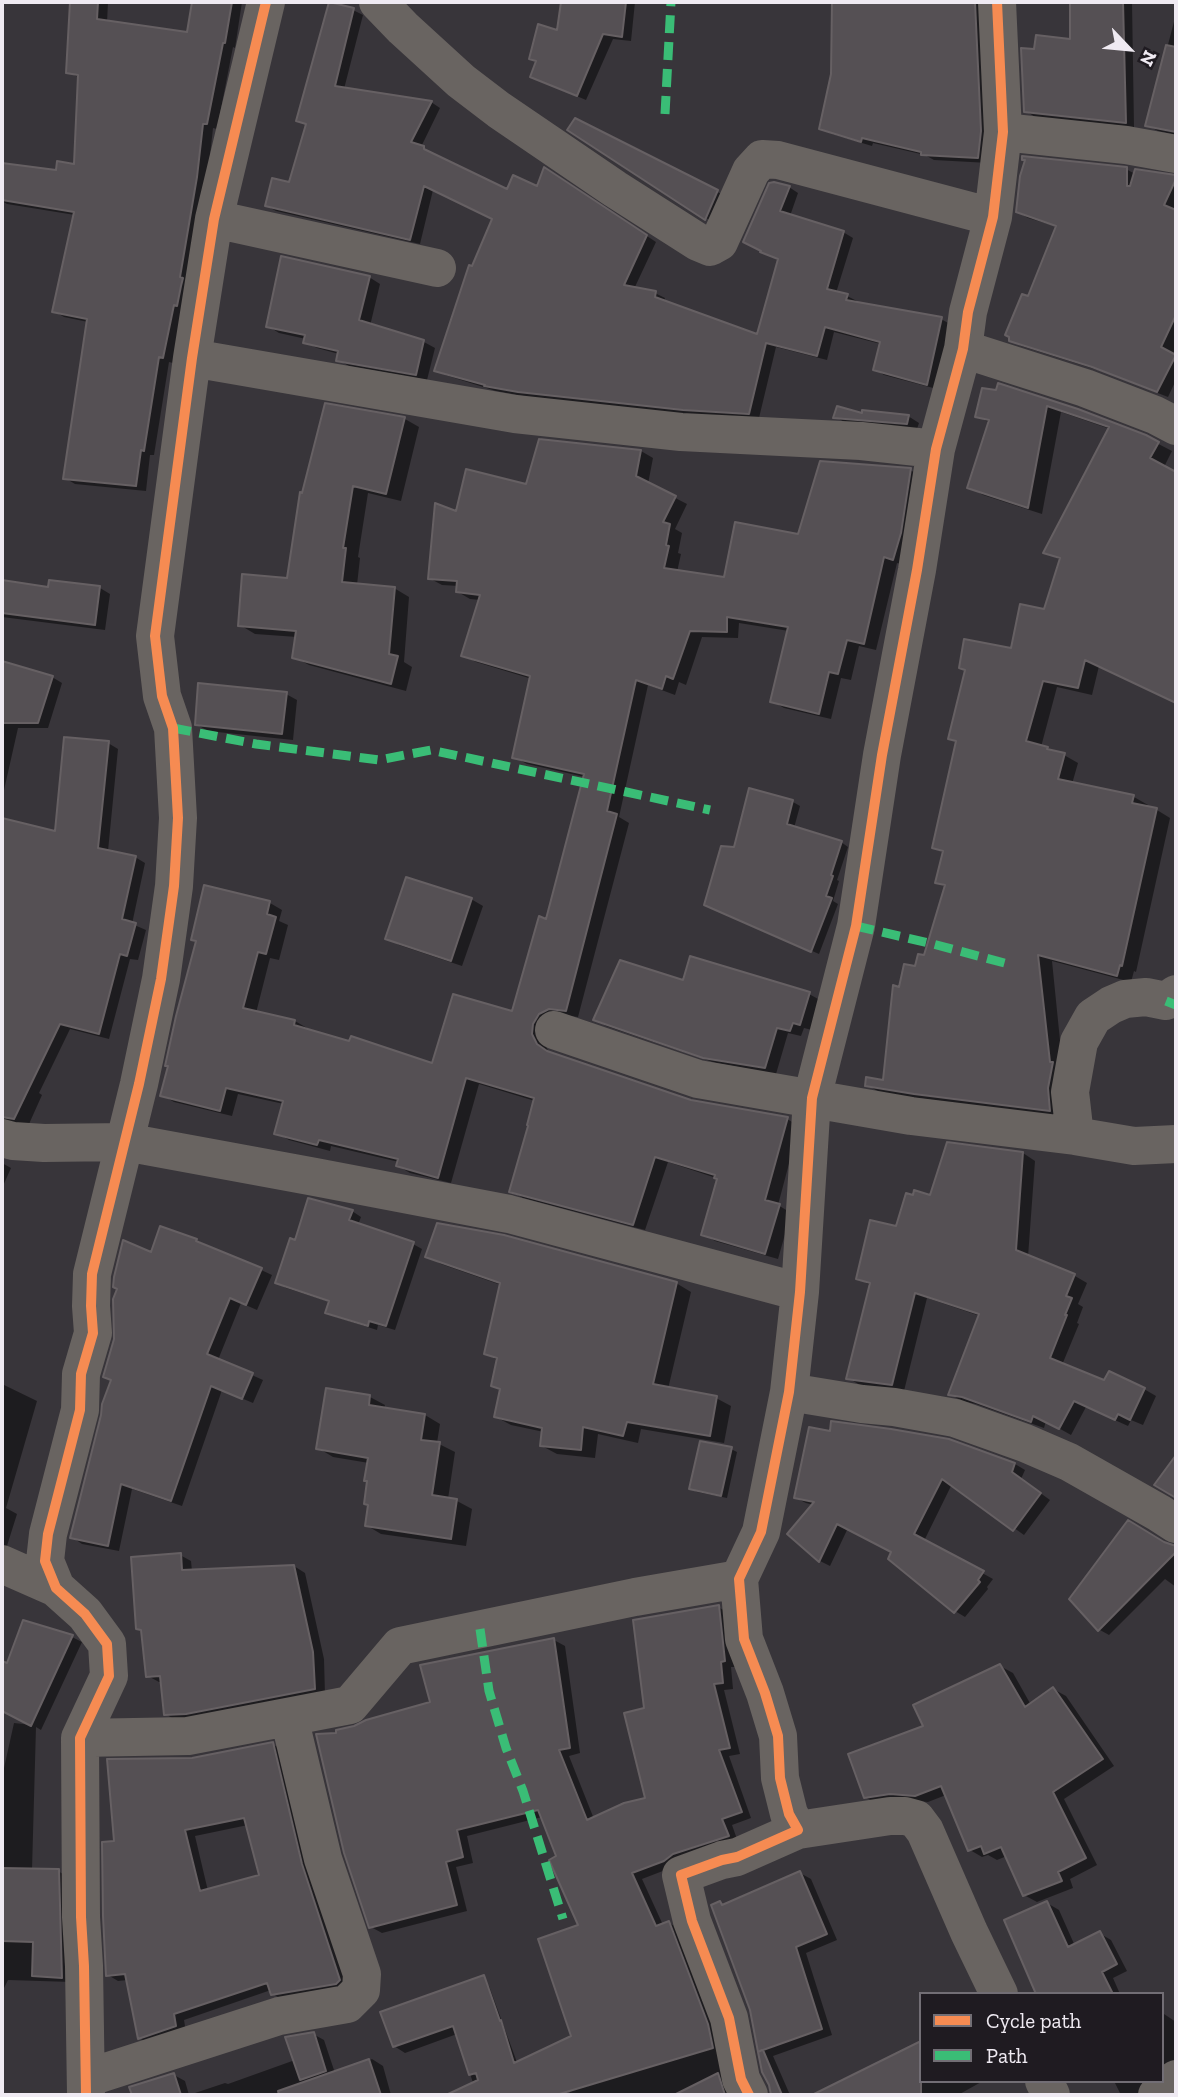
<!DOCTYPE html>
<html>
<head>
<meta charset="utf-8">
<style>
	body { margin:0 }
	#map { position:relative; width:1178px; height:2097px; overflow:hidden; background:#38353a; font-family:"Zilla Slab",serif }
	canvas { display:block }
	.frame { position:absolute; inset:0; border:4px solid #efeaf2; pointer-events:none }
	.legend { position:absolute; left:919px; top:1992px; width:245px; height:91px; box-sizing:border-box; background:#1f1b21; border:2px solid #726e75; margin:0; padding:9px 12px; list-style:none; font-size:21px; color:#efeaf2 }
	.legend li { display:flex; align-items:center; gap:14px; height:35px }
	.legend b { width:35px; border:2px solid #726e75 }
	.north { position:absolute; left:1094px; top:14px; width:70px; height:70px; -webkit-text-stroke:5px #1f1b21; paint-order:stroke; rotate:116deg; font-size:19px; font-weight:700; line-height:28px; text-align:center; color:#efeaf2 }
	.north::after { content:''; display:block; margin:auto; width:24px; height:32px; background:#efeaf2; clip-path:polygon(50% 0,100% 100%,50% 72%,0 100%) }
</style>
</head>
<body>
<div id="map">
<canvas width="1178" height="2097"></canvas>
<div class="frame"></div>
<ul class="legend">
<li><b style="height:9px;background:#f68b52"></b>Cycle path</li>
<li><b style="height:9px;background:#3abd76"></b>Path</li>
</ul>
<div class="north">N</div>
</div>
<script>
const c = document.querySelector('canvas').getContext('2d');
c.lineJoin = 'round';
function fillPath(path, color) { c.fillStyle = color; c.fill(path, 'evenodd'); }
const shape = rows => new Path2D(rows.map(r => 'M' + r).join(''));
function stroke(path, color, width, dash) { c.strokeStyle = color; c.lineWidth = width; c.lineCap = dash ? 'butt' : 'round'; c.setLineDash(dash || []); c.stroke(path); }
const shadow = shape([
	[72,2,108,2,107,23,188,34,194,2,242,2,235,48,233,47,217,129,213,128,207,184,173,363,169,362,154,455,150,455,146,491,75,484,65,478,88,322,64,317,54,311,75,215,7,204,2,201,2,165,57,172,76,166,80,78,68,72],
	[563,2,635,2,631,41,613,39,586,100,541,81,538,62,531,58,559,32],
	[834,2,988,2,989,163,934,160,925,155,873,143,872,146,832,134,821,128,833,74],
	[1071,2,1132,2,1134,127,1035,117,1026,111,1035,51,1072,41],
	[353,10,363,15,344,89,431,102,440,108,421,147,433,153,433,155,508,191,538,188,554,175,656,242,634,289,655,293,665,298,664,302,758,336,779,260,762,252,789,187,798,193,790,216,843,232,853,238,836,293,847,296,857,301,856,304,941,319,950,324,937,389,884,375,875,369,881,344,834,332,827,360,776,347,759,418,694,415,529,397,496,391,445,375,436,370,473,268,494,219,433,190,420,244,276,211,267,206,291,184,307,125,298,120],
	[1176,14,1176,135,1158,131,1147,125],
	[576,120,729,198,717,225,569,129],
	[1126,169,1135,174,1176,177,1176,380,1168,397,1104,372,1021,346,1011,340,1058,227,1028,218,1017,212],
	[369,277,380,284,370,326,424,342,435,348,427,380,349,366,338,360,339,354,317,348,305,342,306,339,279,333,268,326],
	[999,385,1145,437,1172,451,1164,467,1176,474,1176,702,1099,666,1092,695,1057,687,1041,747,1064,755,1078,763,1072,784,1134,797,1148,805,1147,808,1157,810,1170,818,1136,972,1134,971,1131,982,1052,961,1063,1070,1064,1118,881,1093,867,1085,885,1082,901,989,925,957,946,887,937,882,944,853,934,848,957,742,950,738,1012,650,1045,611,1061,560,1045,552,1110,429,1061,412,1042,514,983,495,969,487,990,423,977,416,997,393],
	[863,415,908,416,919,423,917,429,846,423,836,417],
	[405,419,419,427,401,501,368,493,358,557,360,558,357,585,394,588,409,597,404,662,412,667,406,691,309,665,294,657,297,637,255,634,240,625,288,579,302,494],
	[540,440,641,451,653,458,648,484,687,504,675,529,682,533,678,553,681,554,677,572,725,579,910,470,923,477,905,565,897,563,876,650,859,646,851,680,841,678,831,719,784,708,772,701,789,631,739,623,738,638,702,637,686,685,679,682,675,695,648,685,619,817,629,823,578,1017,562,1015,544,1042,549,1053,691,1101,787,1119,799,1126,778,1205,791,1213,778,1259,715,1241,703,1234,719,1179,668,1162,645,1230,523,1198,511,1191,535,1101,479,1084,451,1183,410,1173,398,1166,399,1162,331,1146,330,1151,289,1140,276,1133,284,1104,238,1094,232,1116,174,1102,162,1095,198,942,193,939,270,903,282,910,279,921,288,925,279,960,270,958,256,1013,295,1021,307,1028,306,1030,433,1065,513,1013,548,921,585,777,527,764,514,757,532,679,476,662,463,655,480,600,470,599,458,592,459,586,442,585,429,578,458,513,527,486],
	[2,582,50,589,100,588,110,594,105,630,2,617],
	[2,663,52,677,62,683,48,728,18,728,2,799],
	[286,694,297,700,293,740,208,731,196,724],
	[108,743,118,749,108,851,135,857,145,863,132,924,146,930,138,960,130,959,109,1039,70,1029,39,1093,42,1095,29,1124,9,1122,2,1117,2,1124,2,819,57,833],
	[750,791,793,802,800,806,794,828,841,842,848,847,837,880,839,881,833,901,838,904,819,954,714,908,735,849],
	[471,899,483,906,462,966,399,945,387,938],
	[684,983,809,994,820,1000,812,1030,804,1028,801,1036,788,1033,776,1074,716,1063,606,1026,595,1019],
	[1023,1153,1035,1161,1028,1257,1075,1276,1087,1283,1078,1304,1083,1307,1077,1323,1079,1324,1062,1365,1105,1382,1144,1389,1156,1396,1143,1425,1131,1420,1128,1426,1086,1407,1071,1435,1046,1421,1044,1428,976,1404,962,1401,950,1394,980,1316,927,1298,904,1391,860,1385,848,1378,871,1286,858,1278,897,1228,931,1197],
	[2,1163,11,1168,3,1186,2,1185],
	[352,1211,361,1217,358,1225,413,1244,422,1249,395,1330,378,1325,377,1330,336,1317,327,1312,330,1302,286,1288,277,1283,296,1242],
	[162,1228,196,1240,272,1275,257,1310,241,1303,218,1360,263,1380,253,1403,222,1390,182,1506,132,1489,119,1551,82,1544,72,1537],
	[427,1256,676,1283,691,1292,668,1389,716,1398,731,1406,724,1443,641,1429,638,1443,598,1434,595,1458,557,1454,542,1446,544,1432,511,1425,496,1417,502,1391,493,1386,498,1361,486,1353,501,1285,441,1264],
	[2,1384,37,1401,6,1508,17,1514,6,1549,2,1551],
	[327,1390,370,1397,385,1405,384,1409,425,1415,440,1424,437,1443,455,1452,448,1499,457,1501,472,1509,466,1546,381,1534,366,1525,369,1506,369,1463,333,1457,318,1448],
	[832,1433,949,1441,1015,1464,1025,1470,1021,1479,1050,1500,1024,1535,952,1484,924,1541,993,1579,987,1587,988,1589,965,1617,955,1611,893,1552,848,1528,830,1566,820,1561,789,1533,814,1505,806,1503,796,1498],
	[731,1449,737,1452,727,1498,697,1492,691,1489],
	[1165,1545,1176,1547,1176,1587,1165,1579,1109,1635,1100,1630,1071,1599],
	[180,1555,191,1561,192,1571,294,1566,305,1573,324,1659,325,1695,176,1720,165,1714,163,1682,159,1682,148,1676,143,1632,137,1628],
	[718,1607,729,1613,735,1667,731,1667,733,1689,724,1690,740,1754,729,1756,751,1818,732,1825,738,1842,642,1879,663,1925,669,1923,680,1929,718,2032,732,2095,571,2095,547,2049,573,2037,581,1926,559,1857,542,1817,467,1836,473,1863,456,1867,467,1911,382,1933,371,1927,337,1735,432,1703,554,1640,565,1646,580,1753,569,1756,594,1819,647,1799,646,1710],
	[24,1622,72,1637,82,1642,41,1730,36,1727,32,1870,58,1871,68,1877,72,1982,8,1980,2,1992,2,1777,14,1723,32,1725,2,1711,2,1663,8,1666],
	[1000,1666,1013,1673,1031,1705,1053,1689,1066,1696,1114,1766,1064,1799,1097,1865,1070,1879,1073,1888,1037,1902,1024,1895,1007,1856,997,1860,988,1855,982,1857,970,1850,946,1795,928,1802,904,1800,878,1804,865,1797,926,1727],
	[272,1744,283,1750,350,1987,283,2000,273,1994,271,1990,184,2020,186,2032,150,2044,139,2038,128,1980,118,1981,108,1975,116,1842,192,1759],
	[248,1825,261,1876,208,1891,195,1836],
	[800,1873,811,1879,837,1940,806,1953,832,2035,773,2056,790,2095,772,2095,751,2010,720,1903,725,1905],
	[1047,1903,1059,1910,1075,1946,1099,1933,1111,1940,1127,1971,1113,1978,1120,1994,1045,1994],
	[478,1979,489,1986,529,2095,477,2095,457,2034,405,2053,394,2046],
	[1164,2014,1176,2022,1176,2067,1162,2078,1162,2015],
	[313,2034,324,2040,335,2073,372,2059,383,2066,391,2095,134,2095,131,2089,174,2075,185,2081,189,2095,225,2083,228,2084,295,2060],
	[921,2043,921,2081,983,2081,958,2095,816,2095],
	[1114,2081,1158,2081,1148,2095,1121,2095]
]);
const building = shape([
	[70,2,98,2,97,19,187,32,192,2,232,2,225,43,223,43,207,124,203,124,197,177,180,277,183,278,181,286,177,306,174,305,163,358,159,357,144,451,141,450,136,486,63,479,87,319,52,312,74,212,2,200,2,163,56,170,57,161,74,164,78,75,66,73,70,2],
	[329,2,354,8,335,86,432,101,411,142,424,146,424,149,507,189,513,175,537,186,544,167,647,235,624,285,656,291,655,297,757,334,778,259,760,252,761,251,743,242,769,183,774,182,790,186,780,211,844,231,827,289,848,294,846,300,942,317,927,385,873,370,880,342,825,327,817,356,766,343,749,414,683,410,518,392,484,386,485,385,434,371,469,265,472,266,492,219,424,186,410,240,265,206,272,178,289,182,306,124,296,121,329,2],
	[561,2,626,2,622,37,603,34,577,96,530,77,536,61,529,59,538,24,557,30,561,2],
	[832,2,975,2,981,131,978,158,921,155,921,152,862,138,861,142,819,129,831,74,832,2],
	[1070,2,1123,2,1126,123,1024,112,1021,48,1034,49,1036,35,1070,39,1070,2],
	[1166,45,1176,47,1176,132,1145,126,1166,45],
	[575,118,718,190,705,220,567,130,575,118],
	[1022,156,1127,167,1127,186,1130,186,1135,169,1176,175,1176,179,1164,205,1176,210,1176,315,1161,347,1176,355,1157,392,1092,367,1009,341,1009,337,1005,335,1022,294,1028,296,1056,226,1016,212,1020,176,1025,160,1022,160,1022,156],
	[281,256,370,276,359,320,424,340,416,375,336,361,338,351,303,343,305,335,266,327,281,256],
	[998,383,1078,409,1146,435,1159,442,1150,458,1176,472,1176,703,1085,660,1078,688,1043,681,1026,741,1048,747,1047,749,1065,753,1058,779,1134,795,1132,803,1157,808,1122,966,1120,965,1117,976,1038,955,1050,1062,1053,1062,1048,1088,1050,1111,914,1094,865,1086,866,1077,883,1080,893,985,899,987,904,964,915,966,918,954,924,955,945,885,935,883,943,851,932,848,956,741,948,739,965,670,959,668,964,639,1011,648,1020,604,1044,609,1060,558,1043,553,1109,427,1047,406,1028,508,967,488,989,420,975,417,982,388,996,390,998,383],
	[325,403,405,417,386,494,353,486,343,548,346,548,342,582,395,587,389,654,398,656,391,684,292,658,296,631,238,626,242,574,287,578,300,492,302,493,325,403],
	[837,406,862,413,862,410,909,415,907,424,833,418,837,406],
	[539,439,641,450,636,476,676,496,663,522,670,524,666,545,669,546,664,568,724,577,735,522,798,534,820,461,911,468,901,533,893,560,884,557,864,644,847,640,838,674,829,672,819,714,770,702,788,627,727,617,727,632,690,631,673,679,666,676,662,689,636,680,607,811,617,814,566,1011,549,1009,539,1014,533,1024,532,1034,537,1044,547,1051,691,1100,788,1117,765,1200,780,1204,765,1254,701,1235,717,1179,714,1178,715,1175,655,1157,633,1225,509,1192,528,1126,527,1125,534,1098,466,1078,438,1178,396,1166,398,1159,319,1140,317,1145,274,1134,283,1101,226,1088,220,1111,160,1096,168,1066,165,1066,176,1016,196,941,191,940,204,885,270,901,267,914,276,917,266,954,258,952,243,1008,295,1020,294,1025,349,1041,351,1036,432,1063,453,994,512,1011,539,916,546,919,584,774,512,758,530,676,461,656,480,595,456,592,457,581,428,579,435,503,456,511,466,469,526,484,539,439],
	[2,580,48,587,49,580,100,586,95,625,2,613,2,580],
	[2,661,53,676,38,723,2,723,2,661],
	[198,683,287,692,282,734,195,725,198,683],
	[64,737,109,741,98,848,136,856,122,919,136,923,127,956,120,954,99,1034,60,1024,14,1119,2,1117,2,818,55,831,64,737],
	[749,788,793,800,787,824,842,841,831,875,833,876,826,896,832,898,811,952,704,905,721,846,734,847,749,788],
	[406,877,472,898,451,961,385,939,406,877],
	[690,956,810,992,800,1025,793,1023,790,1031,777,1028,765,1068,703,1058,593,1020,620,960,683,980,690,956],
	[947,1142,1023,1152,1016,1250,1075,1274,1066,1296,1072,1298,1065,1315,1067,1315,1050,1358,1104,1380,1109,1371,1145,1388,1130,1420,1118,1414,1115,1420,1074,1401,1059,1429,1033,1416,1031,1422,962,1397,948,1395,979,1314,915,1293,892,1385,846,1379,870,1283,856,1279,870,1220,896,1226,906,1193,913,1195,914,1190,930,1195,947,1142],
	[308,1198,353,1210,349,1220,414,1242,386,1326,369,1321,368,1326,325,1313,329,1301,275,1283,290,1238,295,1240,308,1198],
	[437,1223,504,1235,677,1282,653,1384,717,1396,710,1436,627,1422,623,1436,583,1427,581,1450,540,1446,542,1428,494,1417,500,1389,491,1386,497,1358,484,1354,500,1283,425,1257,437,1223],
	[160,1226,197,1239,196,1241,262,1268,246,1305,230,1298,207,1354,253,1373,242,1399,211,1386,171,1501,121,1484,108,1546,70,1538,101,1415,102,1404,111,1380,103,1377,114,1339,113,1299,117,1289,113,1287,114,1277,123,1240,151,1252,160,1226],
	[326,1388,370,1395,369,1405,425,1414,421,1440,440,1442,432,1495,457,1499,451,1539,365,1526,368,1505,364,1504,367,1481,364,1481,368,1458,316,1449,326,1388],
	[831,1421,891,1429,949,1439,1015,1463,1012,1472,1041,1493,1013,1531,942,1479,914,1534,984,1571,978,1580,980,1582,954,1613,888,1559,891,1552,837,1524,819,1562,787,1534,814,1502,794,1498,809,1427,830,1431,831,1421],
	[700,1441,732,1447,721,1496,689,1489,700,1441],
	[1176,1455,1176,1498,1154,1485,1176,1455],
	[1128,1520,1164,1542,1176,1546,1176,1552,1098,1631,1069,1599,1128,1520],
	[181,1553,182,1570,294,1565,313,1652,315,1689,186,1714,164,1715,160,1676,146,1677,141,1630,136,1629,131,1557,181,1553],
	[719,1605,725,1661,721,1662,723,1683,714,1684,730,1748,719,1750,742,1812,722,1819,729,1836,673,1854,664,1861,632,1873,656,1926,669,1921,708,2024,713,2048,556,2095,446,2095,478,2080,476,2073,469,2075,453,2026,393,2047,380,2012,484,1975,500,2021,501,2020,514,2063,571,2036,538,1939,578,1925,549,1860,556,1856,538,1810,457,1830,463,1857,446,1862,457,1905,369,1928,344,1853,316,1734,336,1733,336,1730,354,1726,366,1720,430,1702,420,1665,554,1638,570,1748,559,1750,587,1820,624,1803,645,1798,624,1713,644,1708,633,1620,719,1605],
	[23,1620,73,1635,31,1726,2,1711,2,1661,7,1663,23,1620],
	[1000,1664,1025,1707,1053,1687,1103,1759,1053,1792,1086,1858,1058,1872,1062,1881,1023,1896,1001,1847,984,1854,981,1846,968,1851,941,1786,915,1796,890,1794,864,1798,848,1754,923,1726,913,1705,1000,1664],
	[273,1742,302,1864,340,1980,336,1984,271,1995,267,1983,174,2014,176,2026,138,2039,125,1974,106,1976,103,1916,102,1842,114,1841,107,1759,192,1758,273,1742],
	[244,1818,259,1875,200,1891,185,1830,244,1818],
	[2,1868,59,1869,62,1978,32,1976,33,1942,2,1941,2,1868],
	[800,1871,827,1934,796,1947,822,2029,763,2050,782,2095,771,2095,769,2085,762,2072,758,2052,762,2050,758,2052,750,2010,711,1905,720,1901,722,1905,800,1871],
	[1047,1901,1068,1947,1100,1931,1117,1964,1102,1972,1113,1994,1036,1994,1004,1920,1047,1901],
	[314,2032,326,2071,300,2080,285,2037,314,2032],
	[921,2041,921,2095,812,2095,921,2041],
	[369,2059,381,2095,279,2095,278,2091,369,2059],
	[174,2073,181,2095,132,2095,129,2087,174,2073],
	[718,2073,725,2095,674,2095,718,2073]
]);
const street = shape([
	[378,2,403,28,461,81,499,110,615,189,698,242,710,247,719,242,751,171,762,159,778,160,993,217],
	[1003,132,1126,145,1176,154],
	[214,219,437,268],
	[963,349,1085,388,1155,415,1176,426],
	[192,358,515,414,681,432,861,441,936,449],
	[554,1030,698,1079,911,1116,1075,1136,1134,1146,1176,1144],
	[1075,1136,1070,1092,1079,1042,1093,1017,1111,1005,1125,999,1146,997,1166,1001,1176,994],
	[2,1138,13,1141,44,1143,125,1142,315,1177,509,1214,800,1292],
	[789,1392,862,1404,894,1407,955,1418,1025,1443,1069,1462,1159,1513,1176,1524],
	[2,1564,56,1588],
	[80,1738,188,1736,350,1705,400,1646,635,1597,739,1579],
	[798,1830,890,1816,905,1816,916,1819,925,1831,969,1932,999,1994],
	[87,2078,279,2016,347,2004,361,1990,362,1974,323,1859,289,1717],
	[1044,2081,1051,2095],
	[86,2095,84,1966,81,1917,80,1738,109,1676,107,1644,85,1614,56,1588,45,1561,48,1534,80,1410,81,1374,93,1333,91,1306,92,1274,139,1084,161,979,174,886,178,818,173,728,162,696,155,636,192,358,214,219,266,2],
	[749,2095,741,2079,729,2018,692,1921,681,1875,722,1860,737,1857,798,1830,789,1814,780,1778,778,1736,765,1693,744,1639,739,1579,761,1532,789,1392,800,1292,812,1098,856,926,882,755,917,570,936,449,963,349,968,312,993,217,1003,132,997,2],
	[1157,2095,1176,2079]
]);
const quiet = shape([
	[665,114,671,2],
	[173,728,256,744,379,760,431,750,710,810],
	[856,926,933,944,1012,965],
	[1166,1001,1176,1005],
	[480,1629,489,1691,506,1748,523,1791,563,1919]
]);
const cycleway = shape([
	[86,2095,84,1966,81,1917,80,1738,109,1676,107,1644,85,1614,56,1588,45,1561,48,1534,80,1410,81,1374,93,1333,91,1306,92,1274,139,1084,161,979,174,886,178,818,173,728,162,696,155,636,192,358,214,219,266,2],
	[749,2095,741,2079,729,2018,692,1921,681,1875,722,1860,737,1857,798,1830,789,1814,780,1778,778,1736,765,1693,744,1639,739,1579,761,1532,789,1392,800,1292,812,1098,856,926,882,755,917,570,936,449,963,349,968,312,993,217,1003,132,997,2]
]);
fillPath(shadow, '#0007');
fillPath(building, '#555054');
stroke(building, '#666063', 2);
stroke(street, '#696461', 38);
stroke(quiet, '#3abd76', 9, [18, 9]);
stroke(cycleway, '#f68b52', 10);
</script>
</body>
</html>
